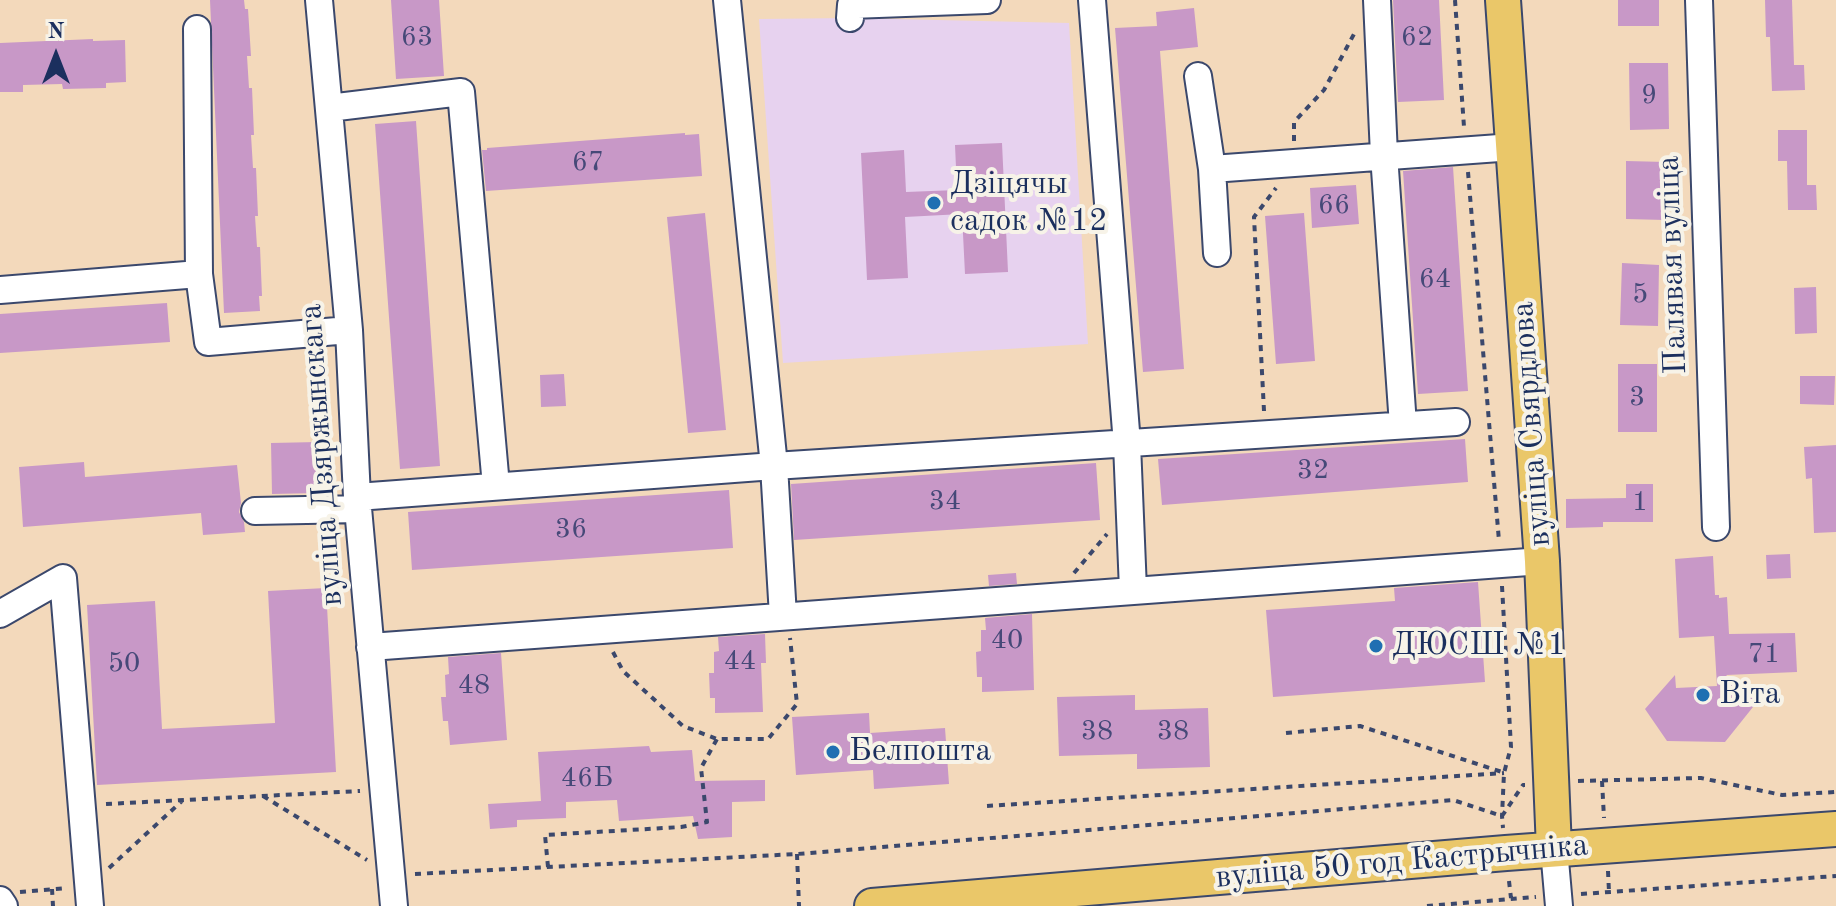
<!DOCTYPE html>
<html>
<head>
<meta charset="utf-8">
<style>
	body { margin:0 }
	#map { position:relative; width:1836px; height:906px; overflow:hidden; background:#f3d9bb; font-family:"Old Standard TT",serif }
	canvas { display:block }
	.north { position:absolute; left:16px; top:16px; width:80px; height:80px; -webkit-text-stroke:6px #f7f3e8; paint-order:stroke; rotate:0deg; font-size:22px; font-weight:700; line-height:32px; text-align:center; color:#1b2f5e }
	.north::after { content:''; display:block; margin:auto; width:28px; height:36px; background:#1b2f5e; clip-path:polygon(50% 0,100% 100%,50% 72%,0 100%) }
</style>
</head>
<body>
<div id="map">
<canvas width="1836" height="906"></canvas>
<div class="north">N</div>
</div>
<script>
const c = document.querySelector('canvas').getContext('2d');
c.lineJoin = 'round';
function fillPath(path, color) { c.fillStyle = color; c.fill(path, 'evenodd'); }
const shape = rows => new Path2D(rows.map(r => 'M' + r).join(''));
function stroke(path, color, width, dash) { c.strokeStyle = color; c.lineWidth = width; c.lineCap = dash ? 'butt' : 'round'; c.setLineDash(dash || []); c.stroke(path); }
function write(font, color, halo, rows, align = 'center') {
  c.font = font + ' "Old Standard TT",serif'; c.lineWidth = 8; c.setLineDash([]); c.textBaseline = 'middle'; c.strokeStyle = halo; c.fillStyle = color; for (const [text, x, y, turn = 0] of rows) {
    c.save(); c.translate(x, y); c.rotate((+turn || 0) * Math.PI / 180); c.textAlign = isNaN(turn) ? turn : align; if (halo) c.strokeText(text, 0, 0); c.fillText(text, 0, 0); c.restore();
  }
}
const built = shape([
	[850,18,1069,23,1088,344,783,363,759,19]
]);
const building = shape([
	[210,0,244,0,245,9,248,9,251,56,247,56,249,88,252,88,254,135,251,135,253,168,256,168,258,216,255,216,257,247,260,247,262,296,259,296,260,311,224,313],
	[391,0,439,0,444,76,396,79],
	[1393,0,1439,0,1444,100,1398,102],
	[1618,0,1659,0,1659,26,1618,26],
	[1765,0,1792,0,1794,65,1804,65,1805,90,1772,91,1770,37,1766,37],
	[1194,8,1198,47,1160,51,1184,369,1143,372,1115,28,1157,26,1156,12],
	[93,39,93,41,125,40,126,82,106,83,106,88,63,89,62,84,23,85,23,92,0,92,0,43],
	[1629,63,1668,63,1669,129,1630,130],
	[416,121,440,466,400,469,375,124],
	[1778,130,1807,130,1807,185,1816,185,1817,210,1788,210,1787,161,1778,161],
	[685,133,685,135,699,134,702,176,486,191,482,150,487,150,487,148],
	[1002,143,1008,272,965,274,962,214,905,217,908,278,867,280,861,153,904,150,906,192,957,190,955,145],
	[1626,161,1666,162,1665,220,1626,219],
	[1453,167,1468,391,1418,394,1403,171],
	[1356,185,1359,224,1312,228,1310,188],
	[705,213,726,430,688,433,667,217],
	[1304,213,1315,361,1276,364,1265,216],
	[1622,263,1659,265,1658,326,1620,325],
	[1816,287,1817,333,1795,334,1794,288],
	[167,303,170,342,0,353,0,314],
	[1618,364,1657,364,1657,432,1618,432],
	[564,374,566,406,541,407,540,375],
	[1800,376,1835,376,1834,405,1800,404],
	[1465,439,1468,482,1162,505,1158,459],
	[318,442,319,493,272,494,271,443],
	[1836,445,1836,532,1814,533,1812,478,1806,479,1804,447],
	[84,462,85,477,237,465,241,503,239,512,244,522,245,532,203,535,201,513,23,527,19,467],
	[1096,463,1100,520,794,540,791,484],
	[1626,484,1653,484,1653,522,1603,522,1603,527,1566,528,1566,499,1626,498],
	[729,490,733,548,412,570,408,512],
	[1790,554,1791,578,1767,579,1766,555],
	[1713,556,1715,595,1719,595,1719,598,1727,597,1729,634,1795,633,1797,672,1726,675,1757,702,1725,742,1667,741,1645,709,1675,675,1676,688,1717,686,1714,636,1679,638,1675,559],
	[1016,573,1017,584,989,586,988,575],
	[1478,582,1485,682,1273,697,1266,610,1395,601,1394,588],
	[326,588,336,772,97,785,87,605,155,601,162,729,275,723,268,591],
	[1032,614,1034,690,982,692,982,677,977,677,976,652,981,651,981,630,986,630,985,618],
	[765,634,766,663,761,663,763,712,715,713,715,698,710,698,709,673,714,673,714,652,719,651,718,637],
	[501,653,507,740,450,745,448,721,443,721,441,697,446,697,445,675,449,674,448,657],
	[1135,695,1135,710,1208,708,1210,767,1137,769,1137,754,1059,756,1057,697],
	[869,713,870,733,945,728,949,784,874,789,873,770,796,775,792,717],
	[649,746,651,752,692,750,695,781,765,780,765,801,732,802,732,837,698,839,693,816,619,821,617,800,566,802,566,818,517,820,517,827,490,829,488,804,541,801,538,752]
]);
const path = shape([
	[1455,0,1464,127],
	[1294,141,1294,122,1324,90,1354,34],
	[1468,172,1499,541],
	[1264,411,1254,217,1276,188],
	[1074,573,1107,534],
	[1502,586,1511,747,1504,773,1502,816,1503,828],
	[613,652,623,671,683,726,717,739,768,739,797,704,790,638],
	[1286,733,1360,726,1502,772],
	[1578,781,1701,778,1782,795,1836,792],
	[1602,781,1604,818],
	[263,796,367,860],
	[106,804,360,791],
	[987,806,1504,773],
	[797,854,799,906],
	[548,867,545,835,681,827,707,822,701,768,717,739],
	[109,868,182,801],
	[1608,871,1609,892],
	[415,874,797,854,1453,800,1502,816,1523,785,1525,785],
	[1509,881,1511,898],
	[52,889,53,906],
	[20,892,67,888],
	[1581,894,1836,876],
	[1427,906,1536,897]
]);
const minor = shape([
	[319,0,349,330,357,497,394,906],
	[727,0,774,466,783,616],
	[1092,0,1127,444,1133,590],
	[1377,0,1384,155,1403,425],
	[1699,0,1716,527],
	[850,18,851,5,987,0],
	[197,29,199,274,208,342,349,330],
	[1198,76,1212,169,1217,253],
	[329,108,461,92,496,486],
	[1212,169,1513,147],
	[0,290,199,274],
	[357,497,774,466,1456,422],
	[255,511,358,509],
	[0,614,63,578,90,906],
	[370,647,1542,561],
	[1554,849,1559,906],
	[0,900,4,906]
]);
const major = shape([
	[1503,0,1542,561,1554,849],
	[872,906,1506,853,1836,829]
]);
const markers = [
	[934,203,8,"#1f6fb2"],
	[1376,646,8,"#1f6fb2"],
	[1703,695,8,"#1f6fb2"],
	[833,752,8,"#1f6fb2"]
];
const numberNames = [
	["63",417,38],
	["62",1417,38],
	["9",1649,96],
	["67",588,163],
	["66",1334,206],
	["64",1435,280],
	["5",1640,295],
	["3",1637,398],
	["32",1313,471],
	["34",945,502],
	["1",1640,503],
	["36",571,530],
	["40",1007,641],
	["71",1764,655],
	["44",740,662],
	["50",124,664],
	["48",474,686],
	["38",1097,732],
	["38",1173,732],
	["46Б",587,779]
];
const poiNames = [
	["Дзіцячы",950,185],
	["садок №12",950,222],
	["ДЮСШ №1",1392,646],
	["Віта",1719,695],
	["Белпошта",849,752]
];
const streetNames = [
	["Палявая вуліца",1673,265,-92],
	["вуліца Свярдлова",1532,424,-94],
	["вуліца Дзяржынскага",322,455,-94],
	["вуліца 50 год Кастрычніка",1402,862,-5]
];
fillPath(built, '#e7d2ef');
fillPath(building, '#c898c7');
stroke(minor, '#3b486c', 30);
stroke(major, '#3b486c', 38);
stroke(path, '#3b486c', 4, [6, 6]);
stroke(minor, '#fff', 26);
stroke(major, '#eac769', 34);
for (const [x, y, r, color] of markers) { const dot = new Path2D(); dot.arc(x, y, r, 0, 2 * Math.PI); c.fillStyle = color; c.fill(dot); stroke(dot, '#f7f3e8', 3); }
write('28px', '#464978', null, numberNames);
write('32px', '#1b2f5e', '#f7f3e8', poiNames, 'left');
write('32px', '#1b2f5e', '#f7f3e8', streetNames);
</script>
</body>
</html>
